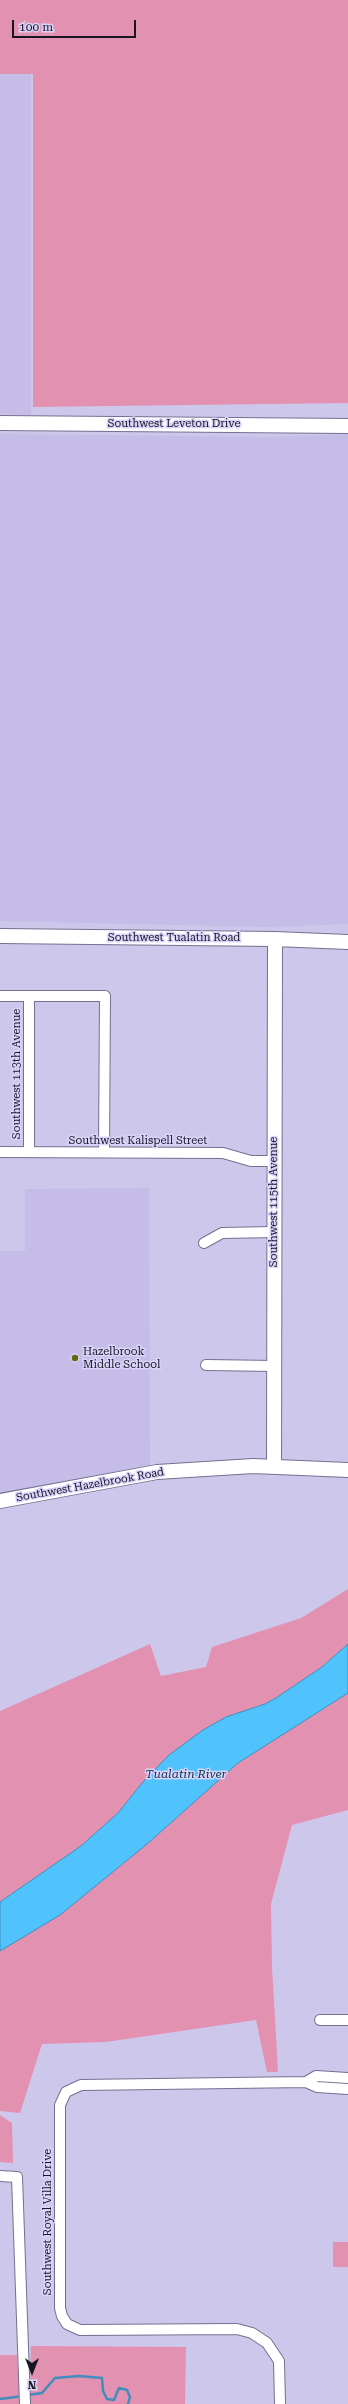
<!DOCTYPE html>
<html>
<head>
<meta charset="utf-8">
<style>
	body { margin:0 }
	#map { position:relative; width:348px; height:2404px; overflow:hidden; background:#cec7ec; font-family:"Roboto Serif",serif }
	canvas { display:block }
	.north { position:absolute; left:12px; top:2352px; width:40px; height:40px; -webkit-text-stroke:3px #dbd3fa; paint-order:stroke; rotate:180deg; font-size:11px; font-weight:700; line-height:16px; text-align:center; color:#181523 }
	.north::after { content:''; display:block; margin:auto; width:14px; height:18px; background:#181523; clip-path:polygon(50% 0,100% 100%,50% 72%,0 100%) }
	.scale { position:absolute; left:12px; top:20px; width:124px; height:18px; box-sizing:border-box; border:2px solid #181523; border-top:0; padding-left:5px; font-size:12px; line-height:14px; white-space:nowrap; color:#181523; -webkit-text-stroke:3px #dbd3fa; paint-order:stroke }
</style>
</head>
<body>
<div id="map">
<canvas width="348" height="2404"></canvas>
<div class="north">N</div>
<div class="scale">100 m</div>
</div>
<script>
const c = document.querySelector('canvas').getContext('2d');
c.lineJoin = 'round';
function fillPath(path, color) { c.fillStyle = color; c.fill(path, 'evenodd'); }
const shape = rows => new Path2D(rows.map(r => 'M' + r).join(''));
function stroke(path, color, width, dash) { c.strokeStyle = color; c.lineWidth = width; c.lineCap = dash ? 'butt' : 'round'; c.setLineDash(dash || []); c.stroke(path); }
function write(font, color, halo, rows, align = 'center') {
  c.font = font + ' "Roboto Serif",serif'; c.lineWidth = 3; c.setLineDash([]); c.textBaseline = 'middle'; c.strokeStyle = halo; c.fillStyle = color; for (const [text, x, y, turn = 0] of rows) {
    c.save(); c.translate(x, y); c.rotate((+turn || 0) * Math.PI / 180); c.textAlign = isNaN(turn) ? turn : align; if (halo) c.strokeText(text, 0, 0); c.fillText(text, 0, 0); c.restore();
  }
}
const built = shape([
	[0,74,31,74,31,415,0,414],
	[0,434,278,437,348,434,348,924,267,927,0,921],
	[149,1188,150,1465,0,1493,0,1251,25,1251,25,1189]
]);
const green = shape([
	[0,0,348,0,348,403,33,407,33,74,0,74],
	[348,1589,348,1644,322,1667,276,1698,265,1704,226,1717,203,1730,143,1782,118,1813,81,1846,0,1902,0,1711,150,1644,161,1676,206,1667,212,1647,301,1618],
	[348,1693,348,1810,292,1825,271,1904,272,1967,278,2072,267,2072,256,2020,106,2042,42,2044,20,2113,0,2111,0,1951,60,1915,147,1844,238,1763],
	[0,2115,12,2123,13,2163,0,2162],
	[333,2242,348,2242,348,2267,333,2267],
	[31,2346,186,2347,185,2404,30,2404],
	[0,2355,17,2355,20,2404,0,2404]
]);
const water = shape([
	[348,1644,348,1693,238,1763,147,1844,60,1915,0,1951,0,1902,81,1846,118,1813,143,1782,169,1755,203,1730,226,1717,265,1704,276,1698,322,1667,348,1644]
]);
const stream = shape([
	[28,2395,42,2393,55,2378,79,2376,102,2378,103,2391,107,2399,114,2400,119,2388,127,2390,130,2397,128,2404],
	[0,2399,23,2396]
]);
const street = shape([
	[0,996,105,996,104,1152],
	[29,996,29,1152],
	[0,1152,223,1153,251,1161,274,1161],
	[204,1243,222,1233,274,1232],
	[206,1365,275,1366],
	[320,2020,348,2020],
	[306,2082,316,2076,348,2078],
	[0,2176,17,2177,25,2404],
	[280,2404,279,2361,267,2343,252,2333,237,2329,80,2330,67,2324,62,2316,60,2308,60,2105,66,2092,81,2085,306,2082,317,2087,348,2089]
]);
const secondary = shape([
	[0,423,348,426],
	[0,936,275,939,348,942],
	[274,1466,275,939],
	[0,1501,157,1472,253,1466,348,1470]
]);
const markers = [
	[75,1358,4,"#62690c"]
];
const streetNames = [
	["Southwest Leveton Drive",174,424],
	["Southwest Tualatin Road",174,938],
	["Southwest 113th Avenue",17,1074,-90],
	["Southwest Kalispell Street",138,1141],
	["Southwest 115th Avenue",274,1202,-90],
	["Southwest Hazelbrook Road",90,1485,-10],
	["Southwest Royal Villa Drive",48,2222,-90]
];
const poiNames = [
	["Hazelbrook",83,1352],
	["Middle School",83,1365]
];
const waterNames = [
	["Tualatin River",186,1774]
];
fillPath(built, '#c5bce8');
fillPath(green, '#e391b1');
fillPath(water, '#50c2fc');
stroke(water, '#3f8ebb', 1);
stroke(stream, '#3f8ebb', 2.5);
stroke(street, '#766f91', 12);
stroke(secondary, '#766f91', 16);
stroke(street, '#fff', 10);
stroke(secondary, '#fff', 14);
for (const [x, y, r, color] of markers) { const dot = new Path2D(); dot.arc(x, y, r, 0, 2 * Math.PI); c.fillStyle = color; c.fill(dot); stroke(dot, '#dbd3fa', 1.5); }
write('11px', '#181523', '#dbd3fa', streetNames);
write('11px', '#181523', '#dbd3fa', poiNames, 'left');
write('italic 12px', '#02364d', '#dbd3fa', waterNames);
</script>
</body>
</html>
